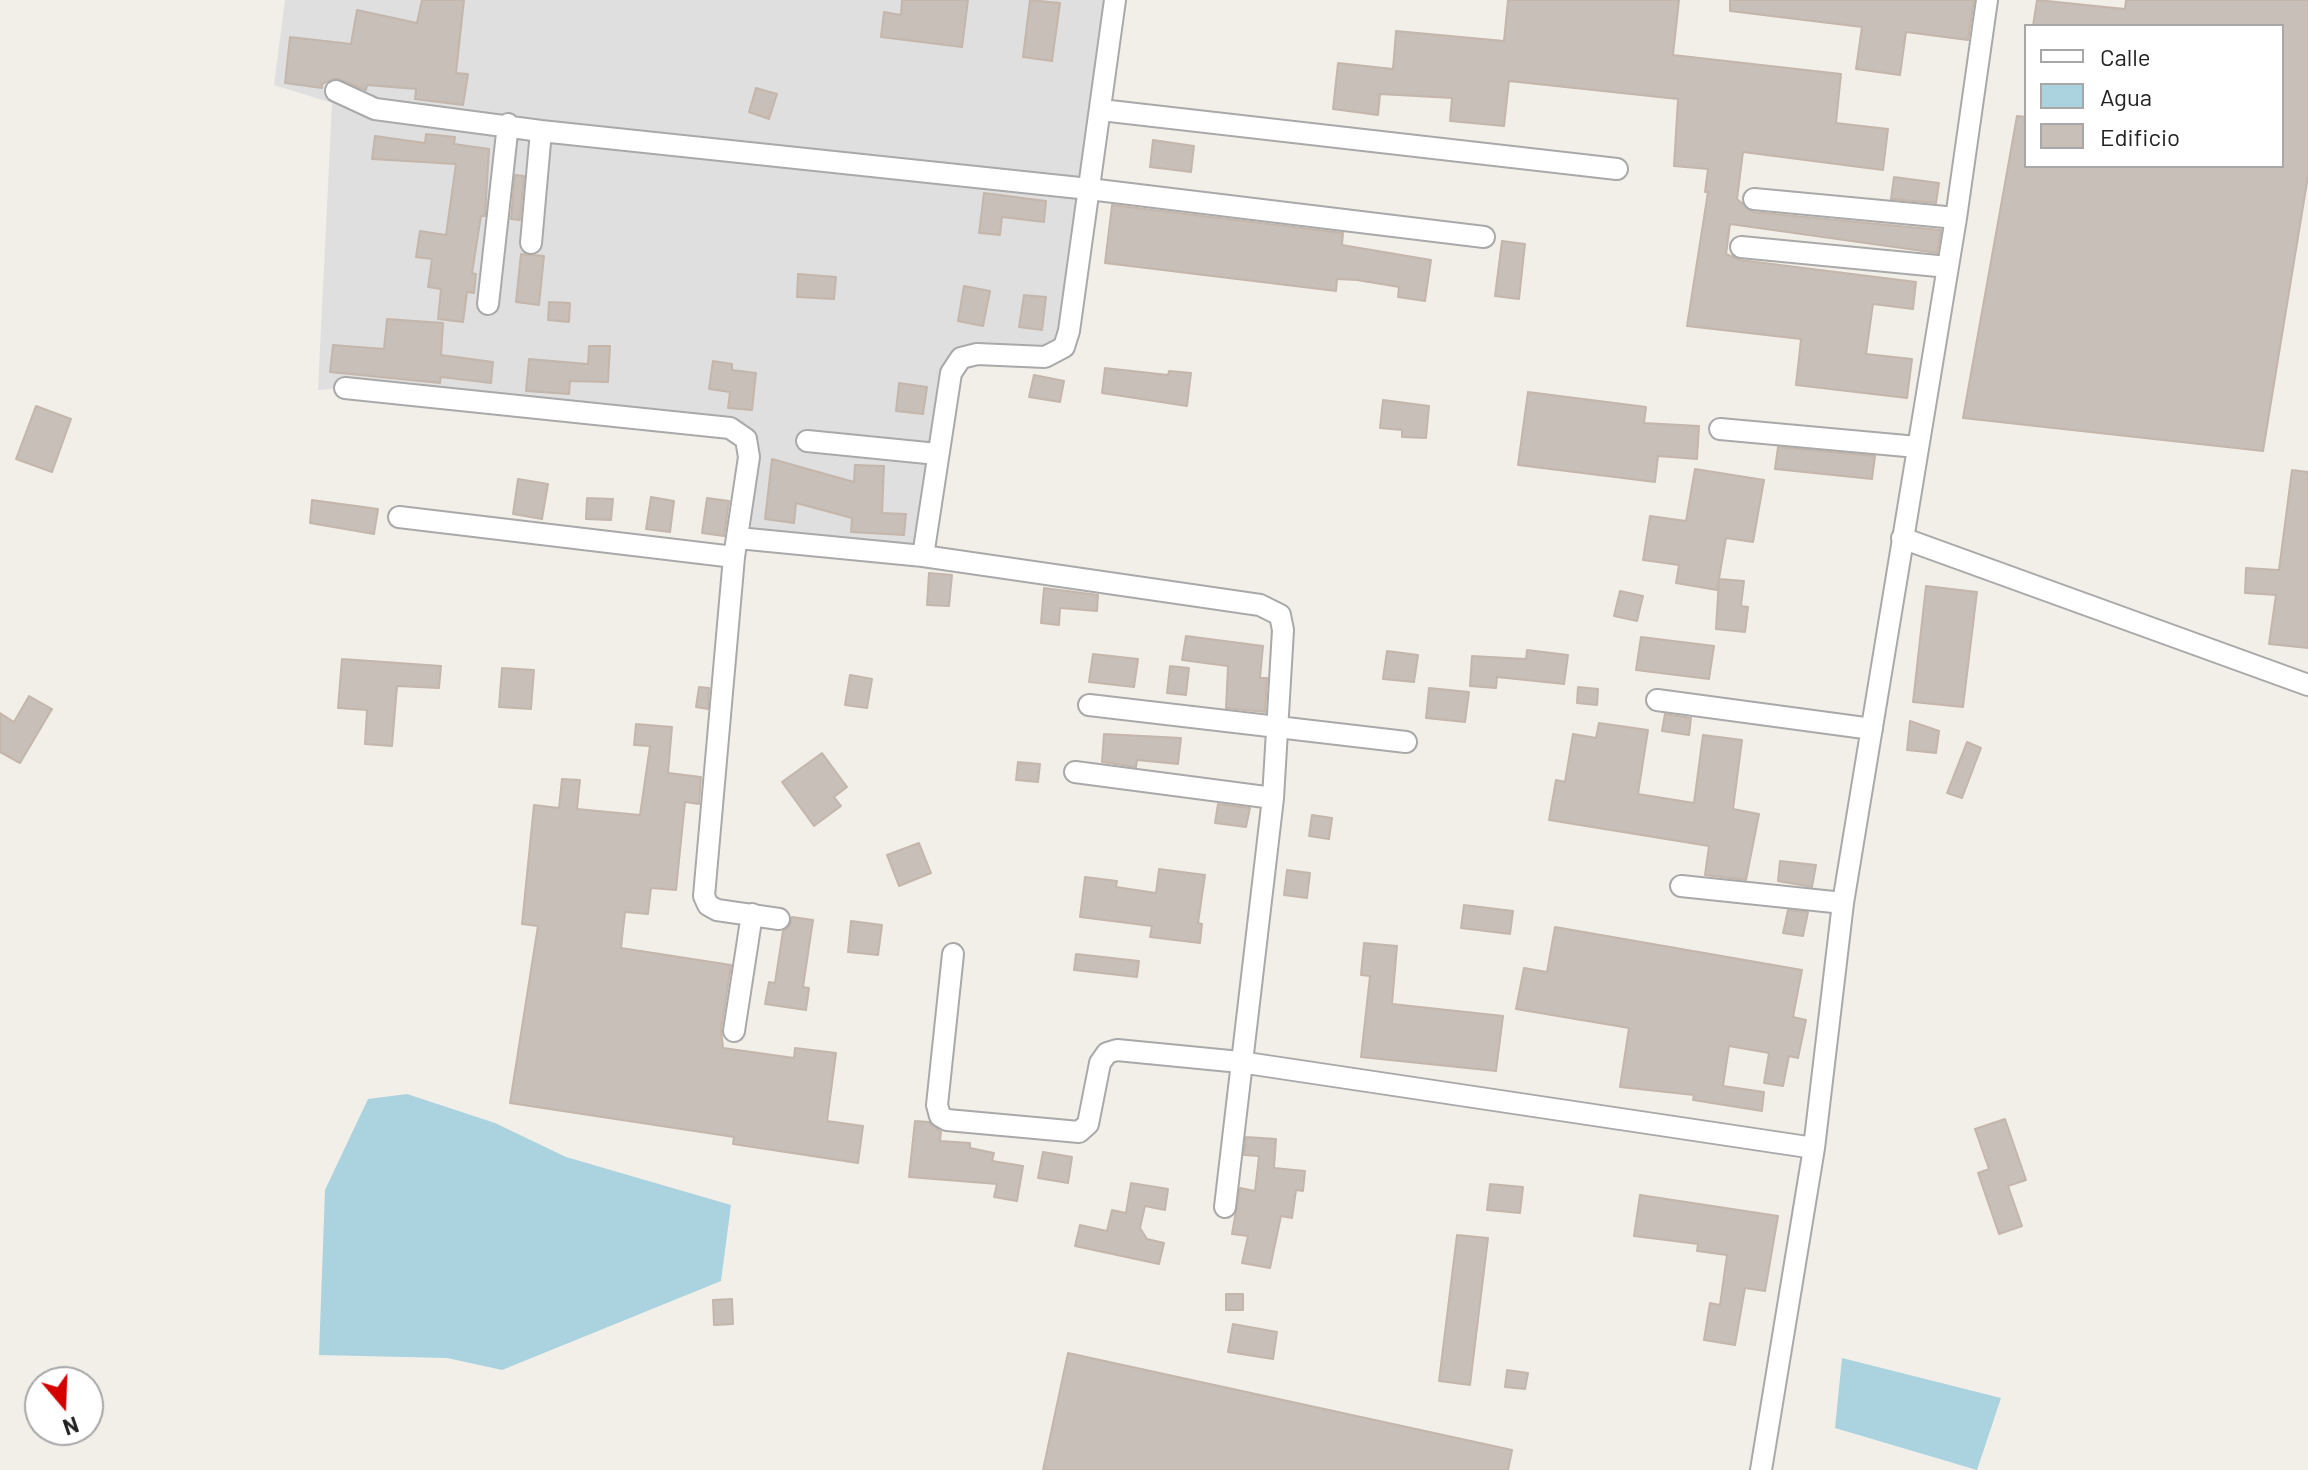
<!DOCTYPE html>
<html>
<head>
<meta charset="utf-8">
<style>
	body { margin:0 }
	#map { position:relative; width:2308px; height:1470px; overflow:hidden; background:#f2efe9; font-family:Barlow,sans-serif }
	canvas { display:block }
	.legend { position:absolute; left:2024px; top:24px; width:260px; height:144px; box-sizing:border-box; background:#fff; border:2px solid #a7a7a7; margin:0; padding:10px 14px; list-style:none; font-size:24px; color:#222 }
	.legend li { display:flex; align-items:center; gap:16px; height:40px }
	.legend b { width:40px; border:2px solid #a7a7a7 }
	.north { position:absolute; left:24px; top:1366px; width:80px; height:80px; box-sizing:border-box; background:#fff; border:2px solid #a7a7a7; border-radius:50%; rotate:161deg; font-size:22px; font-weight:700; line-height:32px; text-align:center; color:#222 }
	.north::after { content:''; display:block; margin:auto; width:28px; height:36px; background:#d40000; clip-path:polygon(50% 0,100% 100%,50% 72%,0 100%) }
</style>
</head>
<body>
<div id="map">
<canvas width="2308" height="1470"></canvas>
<ul class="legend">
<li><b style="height:10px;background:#fff"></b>Calle</li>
<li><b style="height:22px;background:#aad3df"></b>Agua</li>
<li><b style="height:22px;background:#c7bfb8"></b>Edificio</li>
</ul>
<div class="north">N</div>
</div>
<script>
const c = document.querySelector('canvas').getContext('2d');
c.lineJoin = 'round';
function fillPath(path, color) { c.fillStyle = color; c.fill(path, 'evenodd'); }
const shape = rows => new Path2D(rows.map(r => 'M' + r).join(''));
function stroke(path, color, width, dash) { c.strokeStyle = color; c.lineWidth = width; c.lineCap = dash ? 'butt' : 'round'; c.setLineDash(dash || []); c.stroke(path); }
const residential = shape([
	[285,0,1115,0,1069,331,1045,357,961,358,923,556,738,538,746,439,345,388,318,390,332,103,274,85]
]);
const water = shape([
	[407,1094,495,1123,566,1157,731,1205,721,1281,502,1370,447,1358,319,1355,325,1190,368,1099],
	[1842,1358,2001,1398,1977,1470,1835,1428]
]);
const building = shape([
	[422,0,464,0,456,73,468,74,463,105,415,99,416,89,367,85,366,90,336,78,322,84,322,88,285,83,290,37,351,44,357,10,417,23,422,0],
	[902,0,968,0,962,47,881,37,884,12,901,15,902,0],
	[1030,0,1060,3,1052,61,1023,57,1030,0],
	[1508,0,1679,0,1673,55,1841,74,1836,123,1888,129,1883,170,1743,152,1737,199,1753,212,1941,230,1937,253,1730,224,1726,254,1740,260,1916,282,1913,309,1873,304,1866,354,1912,359,1907,398,1796,385,1801,339,1687,326,1708,192,1705,192,1708,169,1674,166,1678,99,1509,81,1504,126,1450,121,1452,98,1380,94,1378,115,1333,109,1338,63,1393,69,1396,31,1504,41,1508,0],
	[1730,0,1974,0,1968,40,1906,32,1900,75,1856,69,1862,27,1730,11,1730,0],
	[2037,0,2125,9,2126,0,2308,0,2308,176,2263,451,1963,418,2017,116,2026,117,2026,166,2282,166,2282,26,2033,26,2037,0],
	[756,88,777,94,769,119,749,112,756,88],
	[426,134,455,137,454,144,489,149,485,216,481,216,472,273,476,274,474,293,467,292,463,322,438,319,441,289,428,287,432,259,416,257,420,231,446,235,456,164,372,159,375,136,425,143,426,134],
	[1153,140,1194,146,1191,172,1150,167,1153,140],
	[515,175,524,176,520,220,511,219,515,175],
	[1894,177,1939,183,1936,203,1891,199,1894,177],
	[984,193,1046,201,1044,222,1002,217,1000,235,979,233,984,193],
	[1112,205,1343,233,1342,245,1431,260,1425,301,1398,297,1399,287,1357,280,1337,279,1336,291,1105,263,1112,205],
	[1502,241,1525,244,1519,299,1495,296,1502,241],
	[521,254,544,256,539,305,516,302,521,254],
	[798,274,836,277,834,299,797,297,798,274],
	[964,286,990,291,983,326,958,321,964,286],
	[1024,295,1046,297,1042,330,1019,327,1024,295],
	[549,302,570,303,569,322,548,320,549,302],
	[387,319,443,323,441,355,493,362,491,383,441,377,440,383,330,372,333,345,384,349,387,319],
	[589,346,610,346,608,382,570,381,569,394,526,391,529,359,588,364,589,346],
	[713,361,732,364,732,370,756,373,752,410,728,408,730,392,709,389,713,361],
	[1105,368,1168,375,1169,371,1191,373,1187,406,1102,393,1105,368],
	[1034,375,1064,381,1060,402,1029,397,1034,375],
	[899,383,927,387,923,414,896,411,899,383],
	[1528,392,1646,407,1644,423,1699,426,1697,459,1658,456,1655,482,1518,465,1528,392],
	[1383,400,1429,406,1426,438,1402,437,1402,430,1380,428,1383,400],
	[36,406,71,419,52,472,16,459,36,406],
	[1778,447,1875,456,1872,479,1775,469,1778,447],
	[772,459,854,482,855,465,884,466,882,513,906,514,904,535,851,532,852,518,796,503,794,523,765,519,772,459],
	[1695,469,1764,480,1753,542,1726,538,1717,590,1676,583,1679,565,1643,560,1650,516,1686,521,1695,469],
	[2292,470,2308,472,2308,648,2269,644,2276,595,2245,593,2246,568,2279,570,2292,470],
	[518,479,548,484,542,519,513,514,518,479],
	[651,497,674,501,670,532,646,529,651,497],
	[587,498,613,499,611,520,586,519,587,498],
	[707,498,729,501,724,536,702,533,707,498],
	[312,500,378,509,374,534,310,523,312,500],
	[929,573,952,575,949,606,927,605,929,573],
	[1719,579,1744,581,1741,606,1748,607,1745,632,1716,629,1719,579],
	[1926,586,1977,592,1963,707,1913,702,1926,586],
	[1044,588,1098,595,1097,611,1060,608,1059,625,1041,623,1044,588],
	[1620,591,1643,596,1637,621,1614,616,1620,591],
	[1186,636,1263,646,1260,678,1267,678,1265,712,1226,708,1228,666,1182,660,1186,636],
	[1641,637,1714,646,1709,679,1636,670,1641,637],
	[1527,650,1568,655,1564,684,1497,677,1496,688,1470,686,1472,656,1526,659,1527,650],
	[1387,651,1418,655,1414,682,1383,679,1387,651],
	[1093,654,1138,659,1134,687,1089,682,1093,654],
	[342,659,441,666,439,688,397,686,392,746,365,744,367,710,338,708,342,659],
	[1170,666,1189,668,1186,695,1167,693,1170,666],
	[502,668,534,670,531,709,499,707,502,668],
	[850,675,872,679,867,708,845,705,850,675],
	[699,687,709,688,708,709,696,707,699,687],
	[1578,687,1598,689,1597,705,1577,703,1578,687],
	[1429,688,1469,692,1465,722,1426,718,1429,688],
	[29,696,52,709,20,763,0,752,0,713,14,722,29,696],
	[1665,714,1691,718,1689,735,1662,731,1665,714],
	[1910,721,1939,731,1936,753,1907,750,1910,721],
	[1599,723,1648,730,1638,794,1694,803,1703,735,1742,740,1733,809,1759,814,1746,880,1705,875,1709,846,1549,820,1556,780,1565,782,1573,734,1596,738,1599,723],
	[636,724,672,727,668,773,701,777,699,804,685,802,676,890,651,888,648,914,625,912,621,948,731,965,721,1029,723,1048,794,1058,795,1048,836,1053,827,1121,863,1126,858,1163,733,1144,734,1137,510,1103,538,926,522,924,534,805,559,808,562,779,580,780,577,809,640,815,650,746,634,745,636,724],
	[1104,734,1181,738,1178,764,1137,760,1136,767,1102,762,1104,734],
	[1967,742,1981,748,1962,798,1947,793,1967,742],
	[822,753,847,787,834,797,841,806,814,826,782,782,822,753],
	[1018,762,1040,764,1038,782,1016,780,1018,762],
	[1218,804,1250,808,1246,827,1215,823,1218,804],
	[1312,815,1332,818,1329,839,1309,836,1312,815],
	[919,843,931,873,899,886,887,855,919,843],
	[1780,861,1816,865,1812,887,1778,881,1780,861],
	[1159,869,1205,875,1198,923,1202,924,1200,943,1150,937,1152,926,1080,917,1085,877,1117,881,1116,887,1156,893,1159,869],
	[1287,870,1310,873,1307,898,1284,895,1287,870],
	[1464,905,1513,911,1510,934,1461,928,1464,905],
	[1788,910,1808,912,1803,936,1783,933,1788,910],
	[792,917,813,920,803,987,809,988,806,1010,765,1004,769,982,775,983,783,931,790,926,792,917],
	[851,921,882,925,878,955,848,952,851,921],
	[1555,927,1802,970,1793,1017,1806,1020,1798,1058,1789,1056,1783,1086,1764,1083,1769,1053,1729,1046,1723,1086,1764,1092,1762,1111,1693,1100,1694,1095,1620,1087,1629,1028,1516,1009,1524,968,1547,972,1555,927],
	[1364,943,1397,946,1392,1004,1503,1016,1496,1071,1361,1057,1370,976,1361,975,1364,943],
	[1076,954,1139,961,1137,977,1074,970,1076,954],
	[2005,1119,2026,1180,2008,1186,2022,1226,1999,1234,1978,1173,1989,1169,1975,1129,2005,1119],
	[915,1121,929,1122,941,1132,940,1141,970,1143,970,1148,994,1153,992,1161,1023,1166,1017,1201,994,1197,997,1184,909,1177,915,1121],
	[1246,1137,1276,1139,1274,1168,1305,1171,1303,1191,1296,1190,1292,1218,1281,1216,1270,1268,1242,1263,1248,1236,1232,1234,1240,1188,1255,1191,1259,1156,1244,1155,1246,1137],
	[1043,1152,1072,1157,1068,1183,1038,1178,1043,1152],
	[1131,1183,1168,1189,1165,1210,1145,1206,1140,1228,1147,1239,1164,1243,1159,1264,1075,1246,1080,1225,1107,1231,1112,1210,1126,1213,1131,1183],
	[1490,1184,1523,1187,1520,1213,1487,1210,1490,1184],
	[1640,1195,1778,1216,1765,1291,1745,1288,1735,1345,1704,1340,1710,1303,1720,1305,1727,1255,1697,1251,1698,1244,1634,1236,1640,1195],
	[1457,1235,1488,1238,1470,1385,1439,1381,1457,1235],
	[1226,1294,1243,1294,1243,1310,1226,1310,1226,1294],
	[732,1299,733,1324,714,1325,713,1300,732,1299],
	[1233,1324,1277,1332,1273,1359,1228,1352,1233,1324],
	[1068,1353,1512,1450,1508,1470,1043,1470,1068,1353],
	[1507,1370,1528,1373,1525,1389,1505,1387,1507,1370]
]);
const street = shape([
	[336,91,375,109,541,131,1089,189,1484,237],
	[1101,110,1617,169],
	[1754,199,1956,218],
	[531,243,541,131],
	[1741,247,1948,267],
	[488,304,508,124],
	[345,388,730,428,746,439,749,457,734,557,704,896,708,905,717,910,779,919],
	[1720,429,1917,447],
	[807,441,937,454],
	[399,517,734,557],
	[738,538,923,556,1260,605,1280,615,1283,630,1273,798,1225,1207],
	[1902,538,2308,685],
	[923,556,951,373,961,358,977,354,1045,357,1064,347,1069,331,1115,0],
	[1657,700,1872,729],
	[1089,705,1406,742],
	[1075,772,1273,798],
	[1681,886,1843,903],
	[953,954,937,1105,940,1116,947,1120,1079,1132,1088,1124,1100,1063,1107,1053,1117,1050,1240,1062,1814,1148],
	[734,1031,752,914],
	[1761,1470,1814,1148,1843,903,1956,218,1987,0]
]);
fillPath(residential, '#e0dfdf');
fillPath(water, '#aad3df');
fillPath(building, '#c7bfb8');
stroke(building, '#c4b6ab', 2);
stroke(street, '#a9a9a9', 24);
stroke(street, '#fff', 20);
</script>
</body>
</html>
